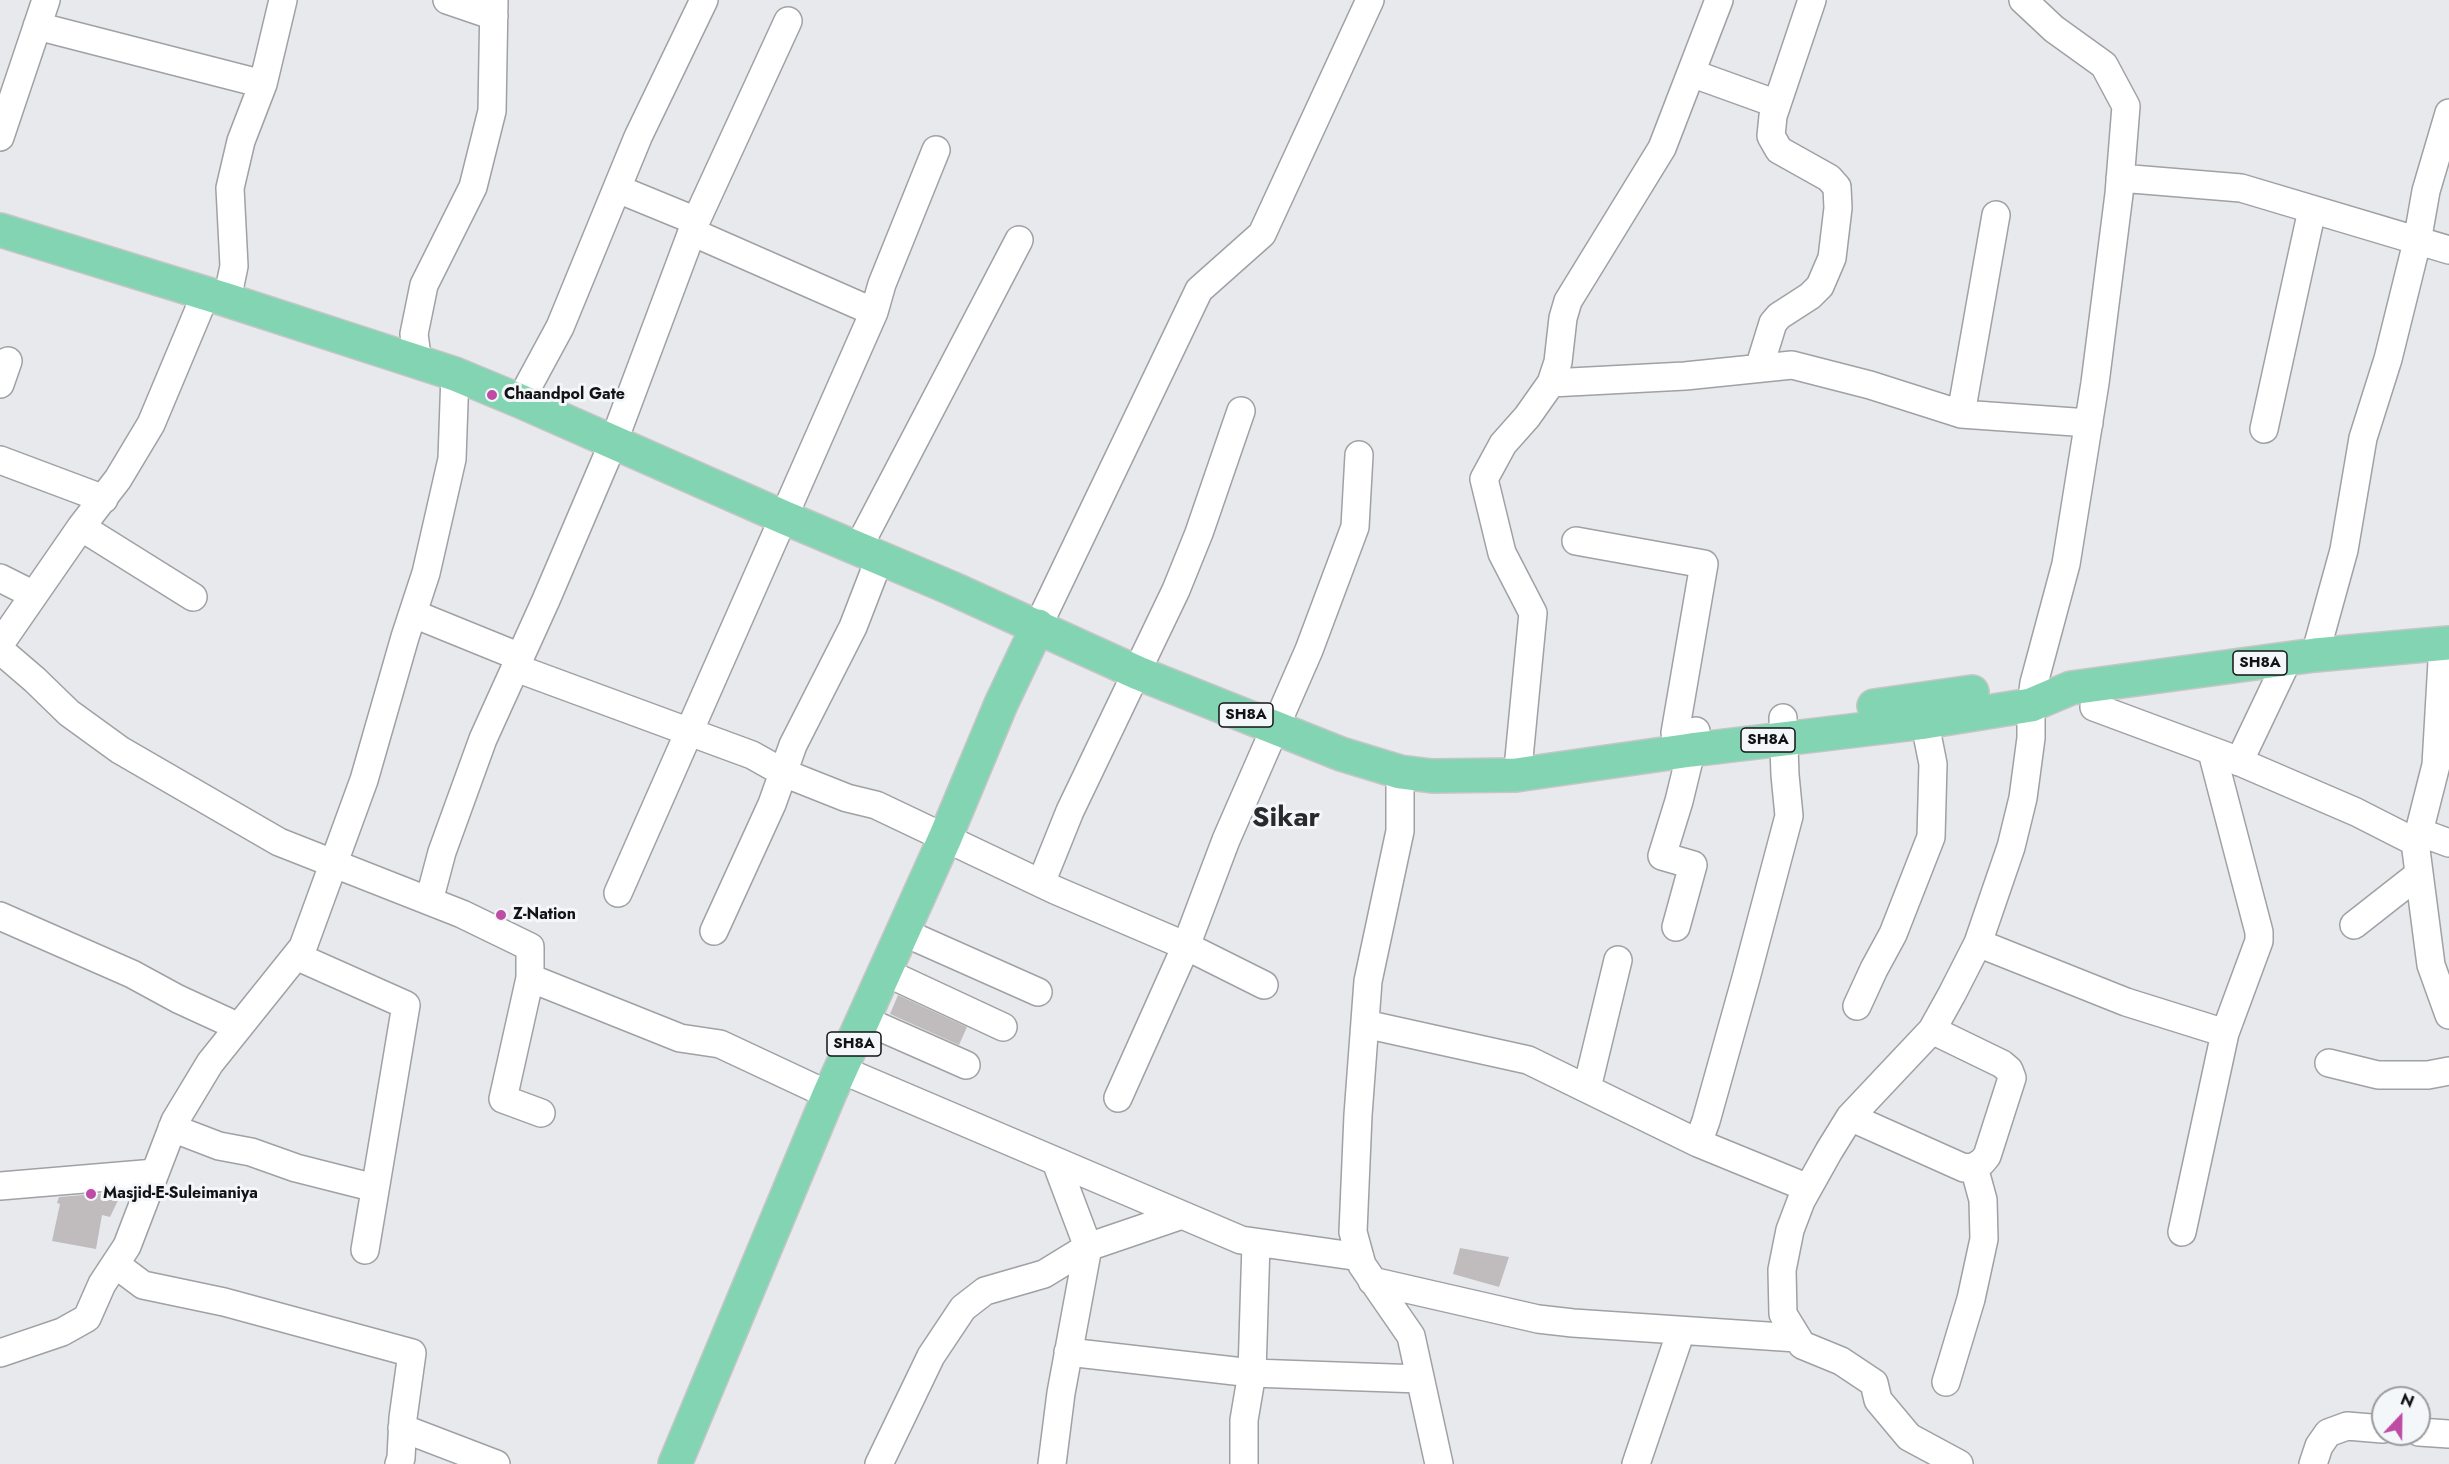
<!DOCTYPE html>
<html>
<head>
<meta charset="utf-8">
<style>
	body { margin:0 }
	#map { position:relative; width:2449px; height:1464px; overflow:hidden; background:#e7e9ec; font-family:Jost,sans-serif }
	canvas { display:block }
	.north { position:absolute; left:2371px; top:1386px; width:60px; height:60px; box-sizing:border-box; background:#f4f7fa; border:2px solid #9a9c9e; border-radius:50%; rotate:22deg; font-size:16px; font-weight:700; line-height:24px; text-align:center; color:#121314 }
	.north::after { content:''; display:block; margin:auto; width:21px; height:27px; background:#be4ba4; clip-path:polygon(50% 0,100% 100%,50% 72%,0 100%) }
</style>
</head>
<body>
<div id="map">
<canvas width="2449" height="1464"></canvas>
<div class="north">N</div>
</div>
<script>
const c = document.querySelector('canvas').getContext('2d');
c.lineJoin = 'round';
function fillPath(path, color) { c.fillStyle = color; c.fill(path, 'evenodd'); }
const shape = rows => new Path2D(rows.map(r => 'M' + r).join(''));
function stroke(path, color, width, dash) { c.strokeStyle = color; c.lineWidth = width; c.lineCap = dash ? 'butt' : 'round'; c.setLineDash(dash || []); c.stroke(path); }
function write(font, color, halo, rows, align = 'center') {
  c.font = font + ' Jost,sans-serif'; c.lineWidth = 6; c.setLineDash([]); c.textBaseline = 'middle'; c.strokeStyle = halo; c.fillStyle = color; for (const [text, x, y, turn = 0] of rows) {
    c.save(); c.translate(x, y); c.rotate((+turn || 0) * Math.PI / 180); c.textAlign = isNaN(turn) ? turn : align; if (halo) c.strokeText(text, 0, 0); c.fillText(text, 0, 0); c.restore();
  }
}
const building = shape([
	[898,995,967,1027,959,1045,890,1014],
	[122,1192,110,1217,102,1215,96,1249,52,1241,60,1204,57,1203,59,1197],
	[1460,1248,1509,1257,1499,1287,1453,1274]
]);
const minor = shape([
	[447,0,494,16],
	[37,26,263,84],
	[1691,73,1777,104],
	[0,137,46,0],
	[2120,178,2241,188,2449,250],
	[618,189,696,221],
	[692,232,874,312],
	[227,300,234,266,230,188,241,141,263,84,283,0],
	[418,363,414,334,424,285,473,187,492,111,494,0],
	[1759,368,1773,323,1779,316,1810,296,1820,286,1832,258,1838,208,1837,187,1829,178,1779,150,1771,136,1773,116,1812,0],
	[1551,383,1685,376,1792,365,1870,385,1961,414,2089,423],
	[0,384,8,361],
	[520,401,560,327,638,137,704,0],
	[1961,414,1996,215],
	[2264,429,2312,210],
	[0,460,104,499],
	[81,527,193,597],
	[1576,541,1704,564,1675,733],
	[858,548,1019,240],
	[0,578,34,595],
	[424,618,520,657],
	[1038,626,1199,290,1262,234,1370,0],
	[0,644,81,527,118,479,151,424,206,293],
	[0,650,35,680,69,713,120,750,279,842,462,914,530,947,530,978,680,1038,720,1044,829,1095],
	[2315,655,2344,550,2363,438,2388,359,2417,242,2426,191,2449,113],
	[516,668,752,755,784,773,847,798,876,805,1055,890,1186,946,1264,985],
	[2094,707,2226,756,2356,812,2415,842,2431,965,2449,1015],
	[1519,758,1533,613,1502,553,1484,479,1503,444,1527,417,1551,383,1558,362,1563,318,1568,301,1662,148,1719,0],
	[2239,762,2288,659],
	[1400,772,1400,831,1368,981,1358,1115,1353,1232,1362,1265,1411,1336,1439,1464],
	[2419,832,2436,765,2443,644],
	[2415,842,2419,832,2449,843],
	[1041,883,1070,811,1176,590,1199,533,1241,411],
	[618,893,874,312,882,284,936,150],
	[429,901,442,852,483,739,546,600,613,443,696,221,788,21],
	[0,916,132,974,178,999,239,1027],
	[2354,925,2419,874],
	[1676,927,1693,865,1662,856,1679,801,1696,731],
	[714,931,772,804,793,745,853,627,880,557],
	[903,932,1038,992],
	[1978,943,2126,1002,2225,1033],
	[296,956,406,1005,365,1250],
	[885,972,1003,1027],
	[530,978,503,1099,541,1113],
	[1857,1006,1874,969,1893,934,1931,837,1933,764,1921,704],
	[864,1020,966,1065],
	[1365,1024,1528,1060,1698,1143,1808,1188],
	[2329,1063,2378,1075,2428,1075,2449,1071],
	[842,1070,1241,1240,1360,1257],
	[1587,1088,1618,960],
	[1118,1098,1186,946,1226,840,1309,650,1355,527,1359,455],
	[1850,1117,1964,1168,1974,1167,1982,1162,1987,1156,2012,1078,2009,1070,2002,1064,1932,1030],
	[172,1128,219,1146,251,1152,296,1168,375,1188],
	[1698,1143,1706,1121,1746,978,1789,816,1785,775,1783,718],
	[0,1186,155,1173],
	[2182,1232,2225,1033,2259,941,2259,932,2212,752],
	[115,1264,143,1285,224,1302,412,1353,403,1418,401,1458,399,1464],
	[1372,1281,1538,1319,1573,1323,1797,1338],
	[1068,1352,1252,1373,1420,1379],
	[0,1353,62,1332,87,1318,102,1284,127,1246,175,1121,210,1063,303,947,364,780,405,637,426,573,452,459,455,374],
	[1946,1382,1971,1299,1984,1239,1983,1200,1974,1167],
	[402,1428,496,1464],
	[2419,1432,2449,1434],
	[879,1464,931,1356,963,1308,985,1291,1044,1274,1088,1247,1182,1215],
	[1052,1464,1061,1393,1088,1247,1056,1162],
	[1244,1464,1244,1420,1252,1373,1256,1243],
	[1636,1464,1681,1331],
	[1959,1464,1909,1437,1878,1400,1874,1383,1841,1361,1802,1345,1783,1314,1782,1270,1790,1230,1801,1201,1829,1151,1850,1117,1932,1030,1952,994,1978,943,2011,847,2023,798,2031,738,2031,705,2034,683,2066,564,2095,383,2119,194,2126,106,2104,65,2054,29,2023,0],
	[2313,1464,2319,1446,2328,1433,2347,1426,2383,1429]
]);
const major = shape([
	[0,230,227,300,455,374,520,401,783,517,951,588,1138,673,1341,754,1400,772,1432,776,1516,775,1691,750,1925,722,2031,705,2071,688,2315,655,2449,643],
	[1874,706,1972,692],
	[675,1464,829,1095,945,838,1001,704,1038,626]
]);
const markers = [
	[492,395,6,"#be4ba4"],
	[501,915,6,"#be4ba4"],
	[91,1194,6,"#be4ba4"]
];
const shields = [
	[2260,663,54],
	[1246,715,54],
	[1768,740,54],
	[854,1044,54]
];
const shieldNames = [
	["SH8A",2260,663],
	["SH8A",1246,715],
	["SH8A",1768,740],
	["SH8A",854,1044]
];
const poiNames = [
	["Chaandpol Gate",504,395],
	["Z-Nation",513,915],
	["Masjid-E-Suleimaniya",103,1194]
];
const townNames = [
	["Sikar",1286,819]
];
fillPath(building, '#c0bcbe');
stroke(minor, '#9fa1a4', 30);
stroke(major, '#c6c6c7', 36);
stroke(minor, '#fff', 27);
stroke(major, '#83d4b2', 33);
for (const [x, y, r, color] of markers) { const dot = new Path2D(); dot.arc(x, y, r, 0, 2 * Math.PI); c.fillStyle = color; c.fill(dot); stroke(dot, '#f4f7fa', 2); }
for (const [x, y, w] of shields) { const box = new Path2D(); box.roundRect(x - w / 2, y - 12, w, 24, 4.5); c.fillStyle = '#f4f7fa'; c.fill(box); stroke(box, '#121314', 1.5); }
write('bold 15px', '#121314', null, shieldNames);
write('bold 16px', '#121314', '#f4f7fa', poiNames, 'left');
write('bold 28px', '#282a2d', '#f4f7fa', townNames);
</script>
</body>
</html>
